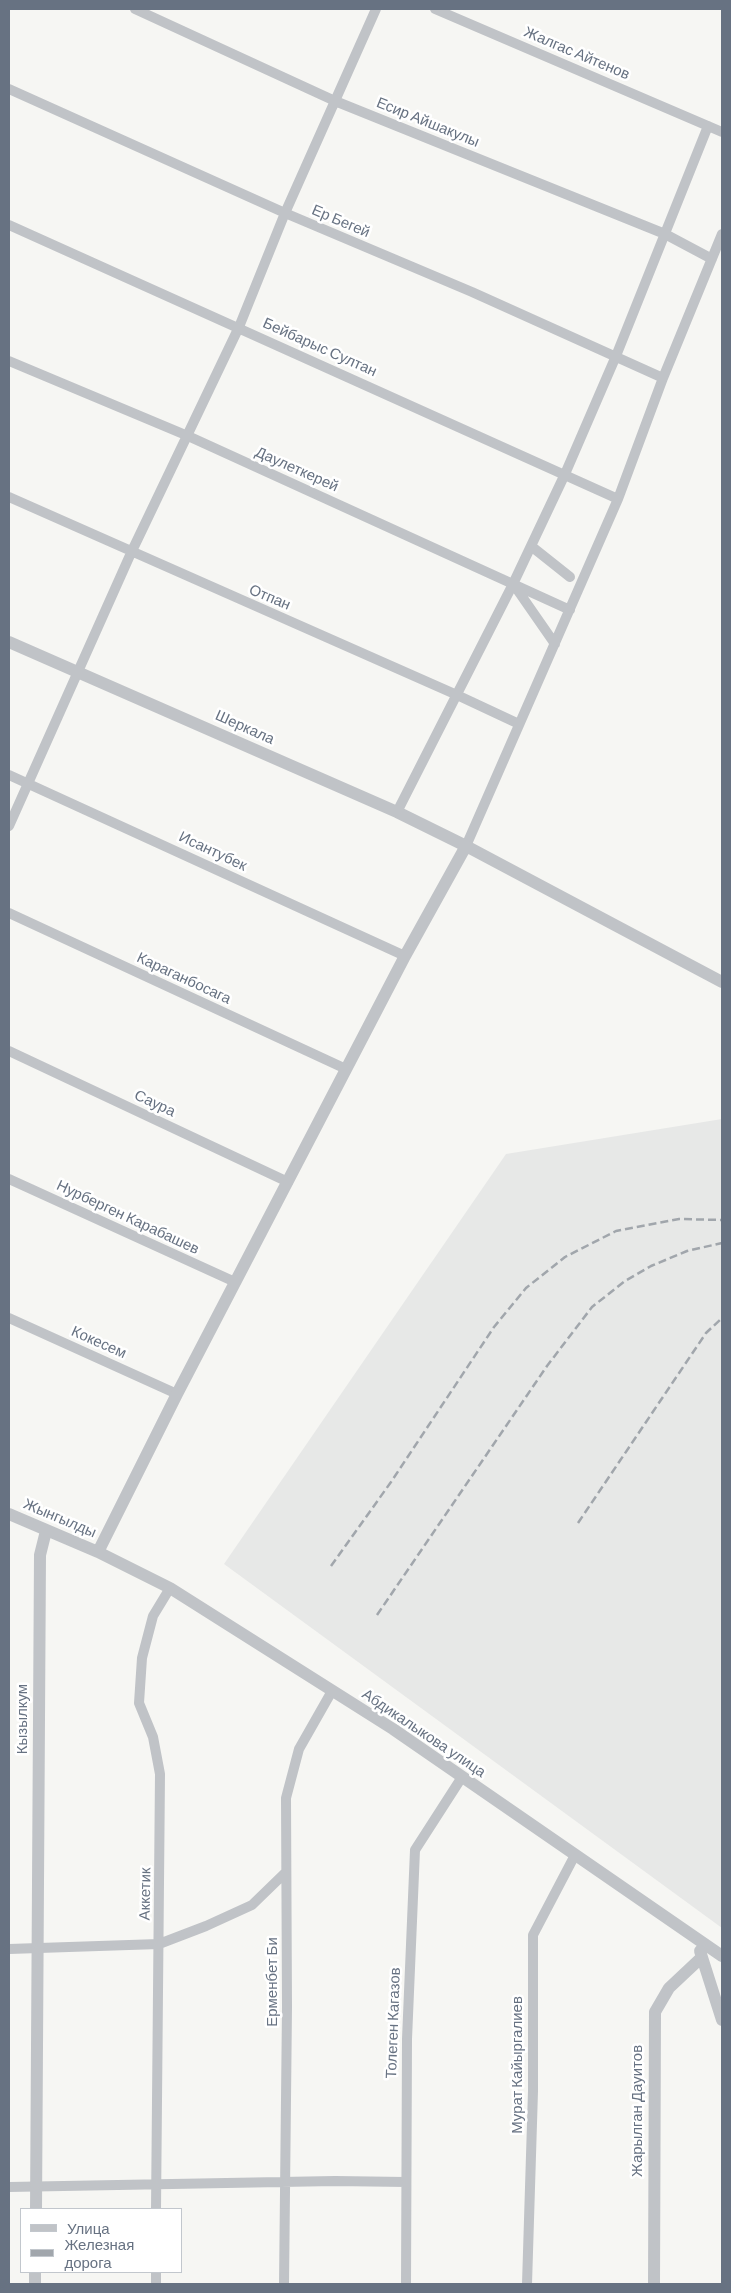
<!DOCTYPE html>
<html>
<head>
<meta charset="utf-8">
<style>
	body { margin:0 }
	#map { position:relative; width:731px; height:2293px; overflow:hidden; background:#f6f6f3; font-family:Barlow,sans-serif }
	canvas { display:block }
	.frame { position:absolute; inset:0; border:10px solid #677282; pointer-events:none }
	.legend { position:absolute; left:20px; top:2208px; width:162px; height:65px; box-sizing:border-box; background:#fff; border:1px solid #c2c7cd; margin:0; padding:6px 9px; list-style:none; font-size:15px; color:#677282 }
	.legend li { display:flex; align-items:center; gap:10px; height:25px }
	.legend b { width:25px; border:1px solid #c2c7cd }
</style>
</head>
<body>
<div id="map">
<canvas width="731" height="2293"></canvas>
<div class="frame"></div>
<ul class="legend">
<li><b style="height:6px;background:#c0c3c7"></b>Улица</li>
<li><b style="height:6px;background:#a1a6ac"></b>Железная дорога</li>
</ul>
</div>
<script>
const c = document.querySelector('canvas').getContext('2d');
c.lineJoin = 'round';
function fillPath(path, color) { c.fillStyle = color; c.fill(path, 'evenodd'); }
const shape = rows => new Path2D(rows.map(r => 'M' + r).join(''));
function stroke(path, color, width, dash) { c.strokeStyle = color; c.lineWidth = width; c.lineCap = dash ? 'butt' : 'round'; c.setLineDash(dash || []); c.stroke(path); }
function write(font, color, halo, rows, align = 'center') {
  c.font = font + ' Barlow,sans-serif'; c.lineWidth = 5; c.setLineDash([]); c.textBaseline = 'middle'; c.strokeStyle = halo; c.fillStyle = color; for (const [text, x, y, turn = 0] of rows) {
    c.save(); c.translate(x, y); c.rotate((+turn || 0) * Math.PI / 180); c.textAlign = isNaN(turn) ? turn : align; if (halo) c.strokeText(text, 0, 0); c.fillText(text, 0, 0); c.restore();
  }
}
const built = shape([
	[722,1119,722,1928,224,1564,506,1154]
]);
const minor = shape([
	[135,9,335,101,665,234,712,259],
	[435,9,722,132],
	[9,89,285,213,472,292,663,378],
	[9,225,618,499],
	[9,361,188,436,570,610],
	[9,497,457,695,519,724],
	[531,546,570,577],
	[514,585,555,644],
	[9,775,405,956],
	[397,812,513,584,565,474,616,356,708,126],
	[9,826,131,553,239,327,285,213,376,9],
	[466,846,618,499,663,378,722,234],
	[9,913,346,1069],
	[9,1051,288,1182],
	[9,1179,235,1282],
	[9,1318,177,1394],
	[9,1949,159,1944,206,1926,252,1905,286,1872],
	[9,2187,335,2181,406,2182],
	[156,2209,160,1774,153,1737,139,1703,142,1658,153,1616,170,1588],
	[156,2272,156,2284],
	[284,2284,287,2007,286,1798,299,1749,332,1691],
	[406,2284,407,2039,415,1850,462,1777],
	[527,2284,533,2091,533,1935,575,1855]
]);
const tertiary = shape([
	[9,642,397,812,466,846,722,982],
	[9,1514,98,1552,170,1588,393,1729,722,1956],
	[98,1552,177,1394,405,956,466,846],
	[700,1951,722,2020],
	[36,2209,40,1555,46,1531],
	[35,2284,35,2272],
	[654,2284,655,2012,669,1988,702,1957]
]);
const rail = shape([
	[578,1523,706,1333,722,1318],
	[331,1566,391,1482,494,1327,526,1288,565,1257,616,1231,679,1219,722,1220],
	[377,1615,547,1366,592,1307,625,1281,651,1266,687,1251,722,1243]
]);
const streetNames = [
	["Жалгас Айтенов",577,53,23],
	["Есир Айшакулы",428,122,22],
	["Ер Бегей",341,221,23],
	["Бейбарыс Султан",320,347,24],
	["Даулеткерей",297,469,24],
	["Отпан",270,597,23],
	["Шеркала",245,727,24],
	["Исантубек",213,851,25],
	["Караганбосага",184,978,25],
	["Саура",155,1103,25],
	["Нурберген Карабашев",128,1217,25],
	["Кокесем",99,1342,24],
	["Жынгылды",60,1518,23],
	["Кызылкум",22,1719,-90],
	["Абдикалыкова улица",424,1733,34],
	["Аккетик",145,1894,-89],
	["Ерменбет Би",272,1982,-90],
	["Толеген Кагазов",393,2023,-88],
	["Мурат Кайыргалиев",517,2065,-90],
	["Жарылган Дауитов",637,2111,-90]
];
fillPath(built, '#e7e8e7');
stroke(minor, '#c0c3c7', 10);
stroke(tertiary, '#c0c3c7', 12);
stroke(rail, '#a1a6ac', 2.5, [8, 4]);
write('15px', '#677282', '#fff', streetNames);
</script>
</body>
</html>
